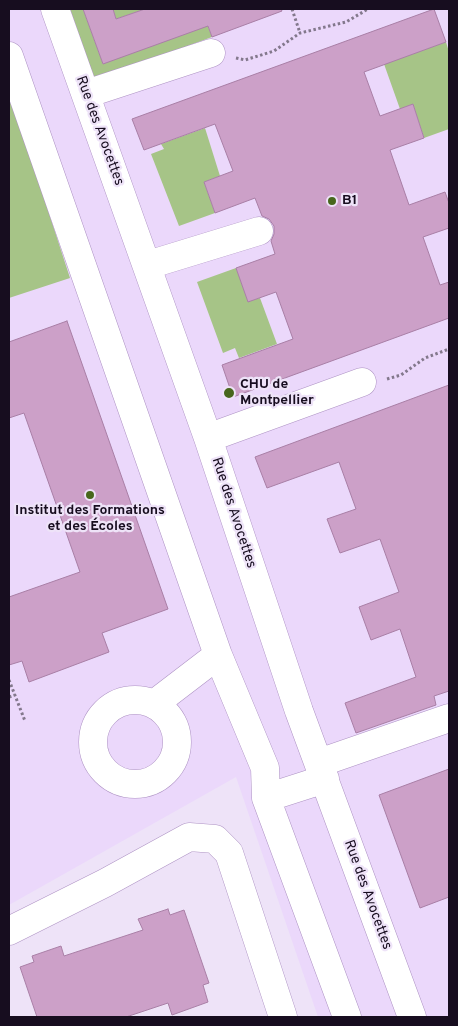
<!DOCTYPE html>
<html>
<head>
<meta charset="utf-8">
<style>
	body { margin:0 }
	#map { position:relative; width:458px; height:1026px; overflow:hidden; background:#eee3f8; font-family:Overpass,sans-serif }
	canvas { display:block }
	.frame { position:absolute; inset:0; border:10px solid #170d1f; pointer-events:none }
</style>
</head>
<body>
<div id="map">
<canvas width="458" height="1026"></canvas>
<div class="frame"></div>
</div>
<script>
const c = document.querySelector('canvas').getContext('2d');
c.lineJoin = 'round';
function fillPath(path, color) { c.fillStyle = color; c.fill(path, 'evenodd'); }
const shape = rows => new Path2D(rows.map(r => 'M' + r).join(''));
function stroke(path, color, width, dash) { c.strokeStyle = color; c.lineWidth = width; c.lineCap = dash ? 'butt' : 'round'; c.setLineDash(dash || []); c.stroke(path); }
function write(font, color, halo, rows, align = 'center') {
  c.font = font + ' Overpass,sans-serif'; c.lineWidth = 4.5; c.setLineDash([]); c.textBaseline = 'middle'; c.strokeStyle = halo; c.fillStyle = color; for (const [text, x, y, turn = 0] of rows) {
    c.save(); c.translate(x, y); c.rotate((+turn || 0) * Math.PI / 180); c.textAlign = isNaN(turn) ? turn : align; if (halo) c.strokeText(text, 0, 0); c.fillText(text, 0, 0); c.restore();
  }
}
const built = shape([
	[9,9,449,9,449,1017,318,1017,236,777,9,905]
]);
const green = shape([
	[70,9,83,9,103,64,204,16,212,37,95,80],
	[113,9,145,9,116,19],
	[446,42,449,52,449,129,424,138,413,104,400,109,384,64],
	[9,90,70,278,9,298],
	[205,128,220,176,204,182,215,213,179,226,151,154,164,149,161,144],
	[236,268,248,301,260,298,277,344,239,358,235,348,223,353,197,282]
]);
const building = shape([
	[83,9,113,9,116,19,145,9,281,9,282,11,212,37,208,26,103,64,83,9],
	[434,9,446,42,364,72,380,116,413,104,424,138,390,150,409,205,445,192,449,203,449,228,423,237,440,285,449,282,449,318,233,397,222,365,293,339,276,292,248,302,236,268,275,254,271,241,274,234,274,226,269,219,262,216,255,198,215,213,204,182,233,171,215,124,144,150,132,119,434,9],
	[67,321,168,609,102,633,109,652,29,682,22,661,9,665,9,597,80,572,24,413,9,418,9,342,67,321],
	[449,385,449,691,434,696,436,705,356,733,345,703,416,677,400,629,371,640,359,607,399,592,380,539,340,553,327,519,356,509,339,462,267,488,255,457,449,385],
	[449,769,449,897,420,908,379,795,449,769],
	[168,909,170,915,184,910,209,983,203,985,208,1002,172,1015,168,1003,126,1017,37,1017,20,967,34,962,32,956,61,946,64,956,143,930,138,919,168,909]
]);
const path = shape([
	[292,9,300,33],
	[236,58,245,60,274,51,300,33,346,22,368,9],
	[387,379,401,375,425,358,449,349],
	[9,680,25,721],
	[9,697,15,695]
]);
const minor = shape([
	[55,9,208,438,299,711,412,1017],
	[9,56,218,655,154,704],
	[86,94,211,53],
	[148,265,259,231],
	[208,438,362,382],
	[218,655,265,768,266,798,347,1017],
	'93 742a42 42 0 1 1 84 0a42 42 0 1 1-84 0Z',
	[319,763,449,718],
	[266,798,325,779],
	[9,931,105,883,189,837,215,839,229,853,283,1017]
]);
const markers = [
	[332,201,5,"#47671c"],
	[229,393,6,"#47671c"],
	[90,495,5,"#47671c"]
];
const streetNames = [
	["Rue des Avocettes",99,131,70],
	["Rue des Avocettes",233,513,72],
	["Rue des Avocettes",367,895,70]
];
const poiNames = [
	["B1",342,201],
	["CHU de",240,385],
	["Montpellier",240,401],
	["Institut des Formations",90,511,"center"],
	["et des Écoles",90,527,"center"]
];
fillPath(built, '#ebd8fb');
fillPath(green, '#a6c487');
fillPath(building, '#cca0c8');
stroke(building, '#a97fa6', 1);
stroke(minor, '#ae93c4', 29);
stroke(path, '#83788c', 3, [2.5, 2.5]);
stroke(minor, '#fff', 28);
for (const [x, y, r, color] of markers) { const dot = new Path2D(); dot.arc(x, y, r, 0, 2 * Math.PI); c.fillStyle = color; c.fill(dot); stroke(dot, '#eee3f8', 2); }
write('14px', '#170d1f', '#eee3f8', streetNames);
write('bold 14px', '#170d1f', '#eee3f8', poiNames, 'left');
</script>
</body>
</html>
